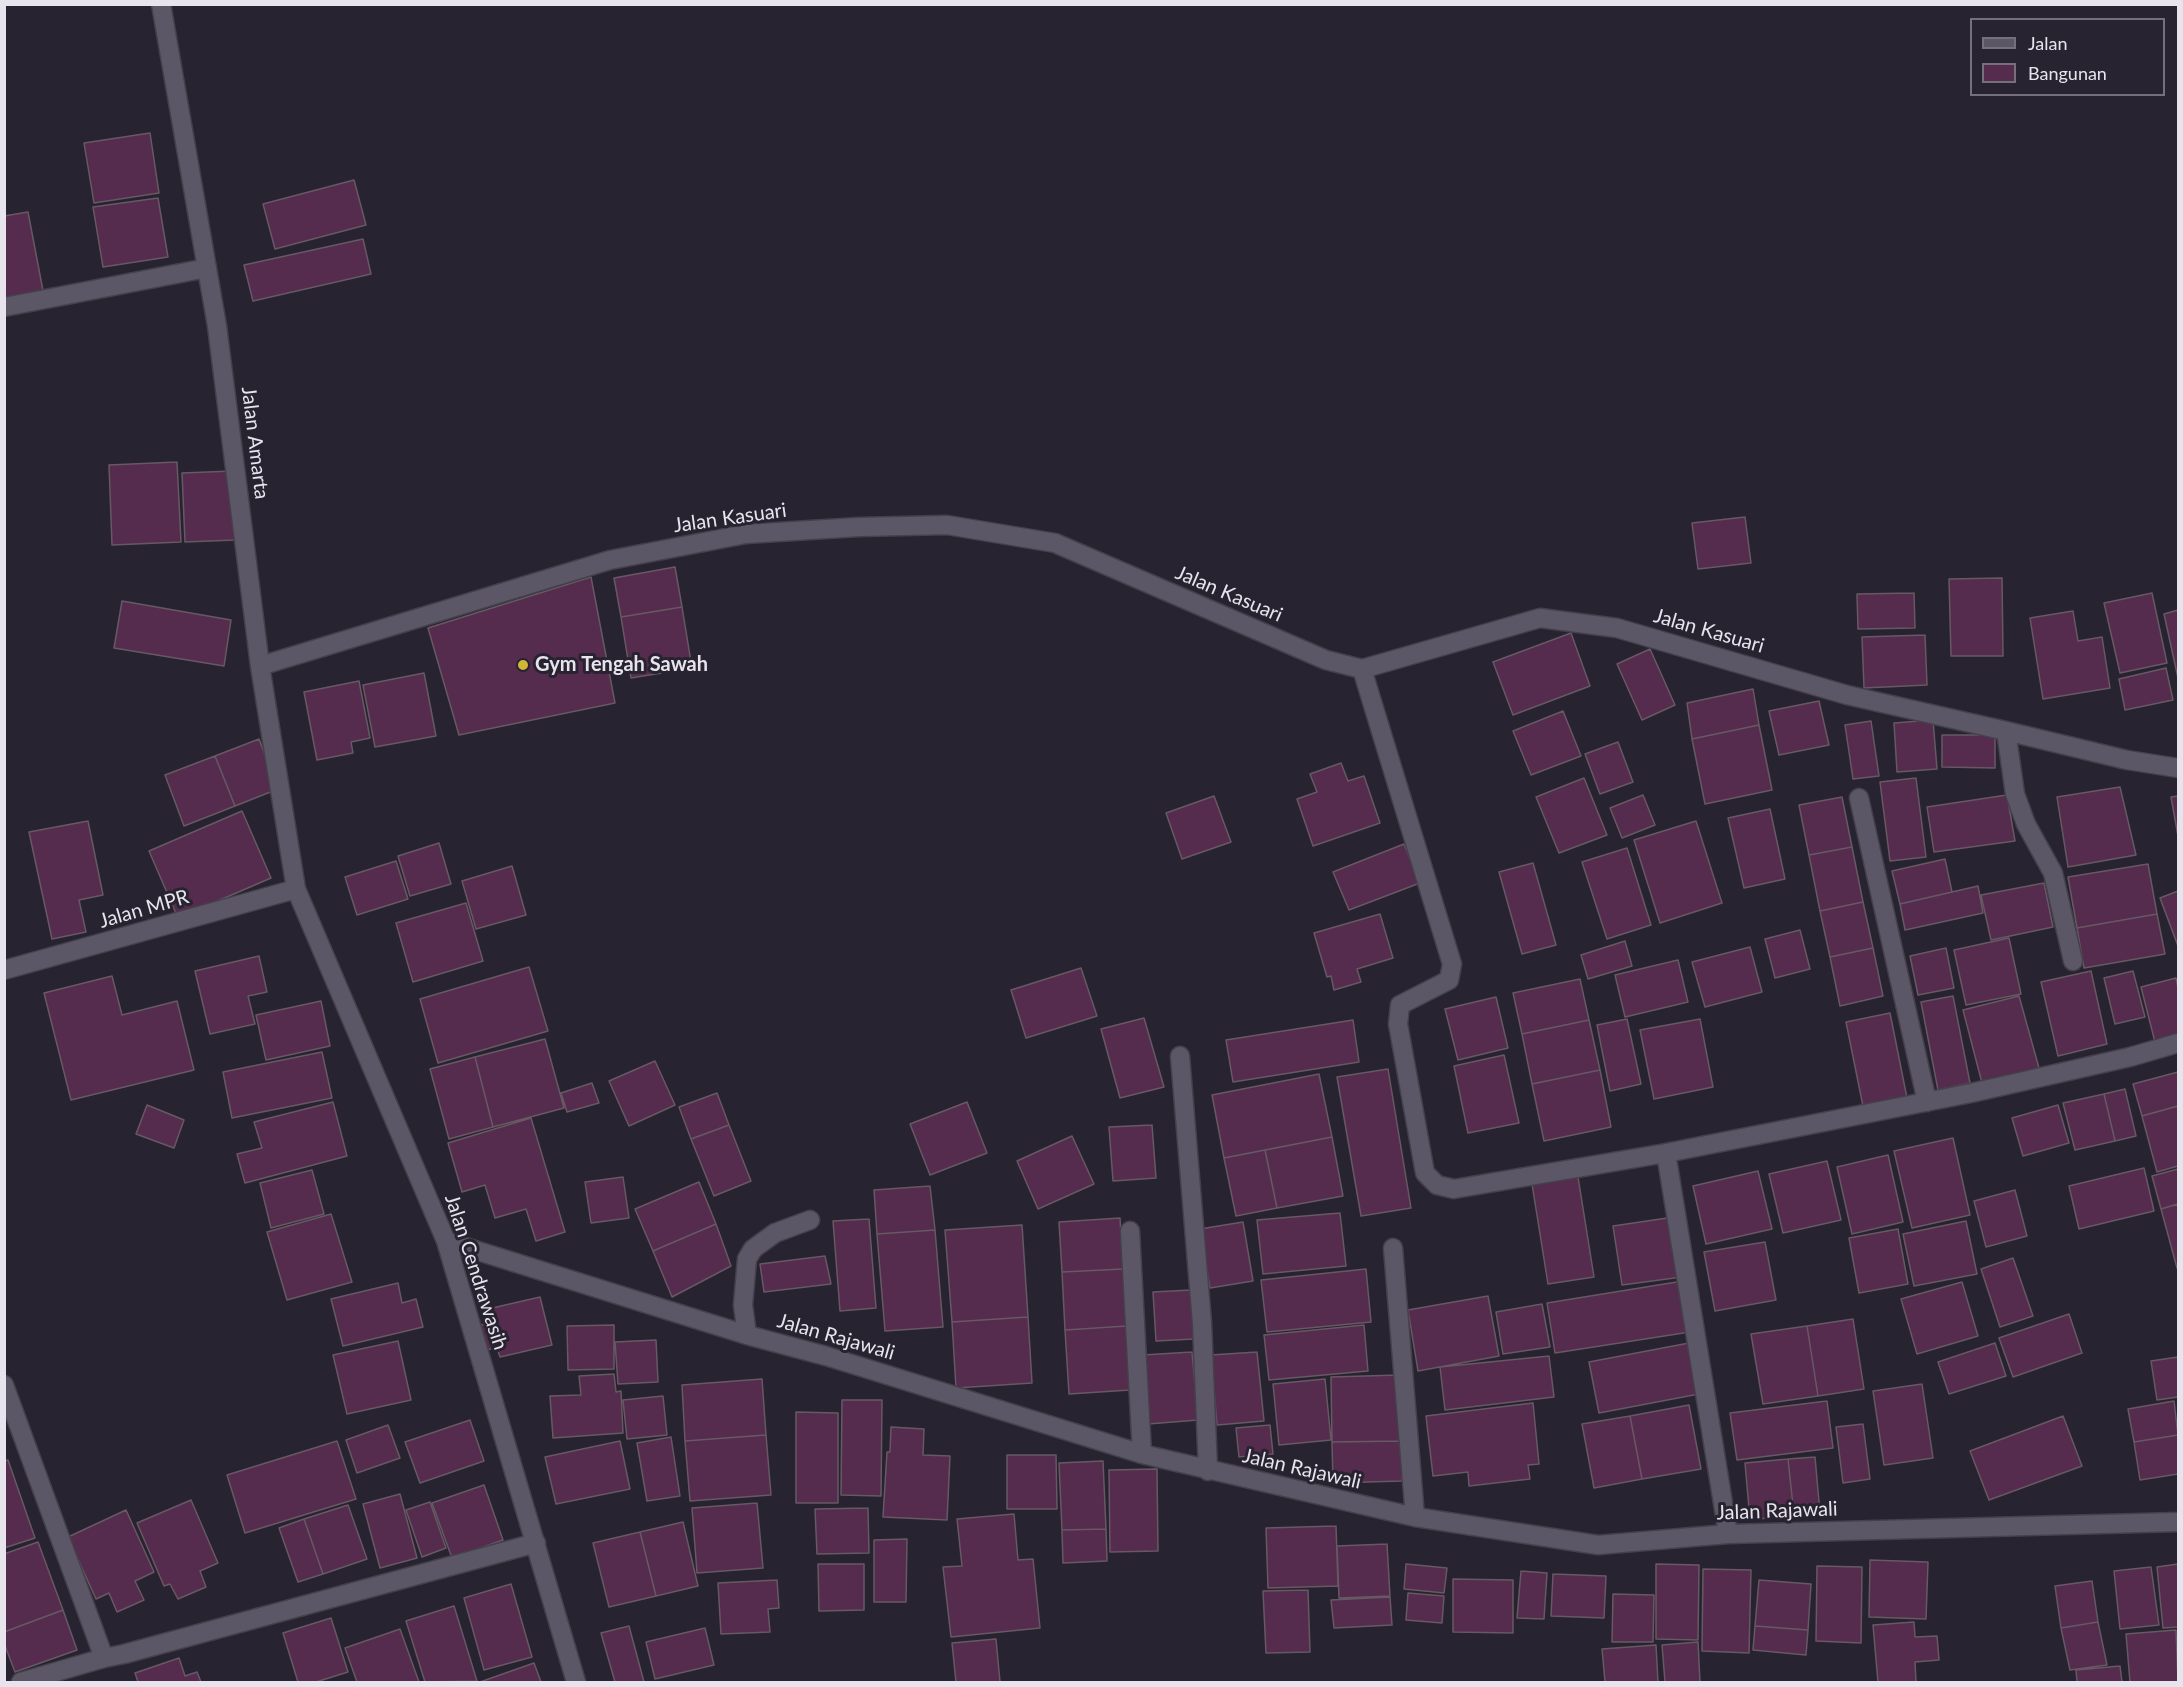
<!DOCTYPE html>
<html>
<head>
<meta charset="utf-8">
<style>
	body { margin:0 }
	#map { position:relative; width:2183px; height:1687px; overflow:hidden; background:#282330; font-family:Lato,sans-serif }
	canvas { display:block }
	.frame { position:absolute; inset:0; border:6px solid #e7e4ed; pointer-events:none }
	.legend { position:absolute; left:1970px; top:18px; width:195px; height:78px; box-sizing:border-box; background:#282330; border:2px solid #74707c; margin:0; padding:8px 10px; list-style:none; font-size:18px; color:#e7e4ed }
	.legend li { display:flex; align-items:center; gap:12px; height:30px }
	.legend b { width:30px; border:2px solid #74707c }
</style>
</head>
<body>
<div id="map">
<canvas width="2183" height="1687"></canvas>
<div class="frame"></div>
<ul class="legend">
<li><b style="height:8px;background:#5c5766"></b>Jalan</li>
<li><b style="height:16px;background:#552b4e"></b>Bangunan</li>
</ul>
</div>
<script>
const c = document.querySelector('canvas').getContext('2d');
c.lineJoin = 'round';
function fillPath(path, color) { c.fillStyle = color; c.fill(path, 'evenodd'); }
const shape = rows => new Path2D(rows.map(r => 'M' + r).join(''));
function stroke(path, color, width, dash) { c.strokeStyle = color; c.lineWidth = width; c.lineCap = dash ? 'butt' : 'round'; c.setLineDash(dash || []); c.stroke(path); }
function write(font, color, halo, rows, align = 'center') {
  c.font = font + ' Lato,sans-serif'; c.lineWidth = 6; c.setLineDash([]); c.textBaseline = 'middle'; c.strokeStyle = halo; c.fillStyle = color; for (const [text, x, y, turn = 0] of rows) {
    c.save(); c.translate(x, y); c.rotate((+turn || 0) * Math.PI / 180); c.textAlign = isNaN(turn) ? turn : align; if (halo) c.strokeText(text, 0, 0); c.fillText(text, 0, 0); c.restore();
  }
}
const building = shape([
	[150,133,159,193,94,203,84,143,150,133],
	[354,180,366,225,275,249,263,204,354,180],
	[158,198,168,257,103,267,93,207,158,198],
	[28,212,44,296,4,304,4,216,28,212],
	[363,239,371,274,253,301,244,265,363,239],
	[177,462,181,542,112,545,109,465,177,462],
	[232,471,235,540,185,542,182,473,232,471],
	[1745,517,1751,563,1698,569,1692,523,1745,517],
	[675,567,682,607,621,617,614,578,675,567],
	[591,577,615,703,459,735,428,628,591,577],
	[2002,578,2003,656,1951,656,1949,579,2002,578],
	[1914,593,1915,628,1858,629,1857,594,1914,593],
	[2152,593,2167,663,2120,673,2104,603,2152,593],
	[122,601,231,620,224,666,114,648,122,601],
	[682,607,692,668,631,678,621,617,682,607],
	[2178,610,2178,678,2164,614,2178,610],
	[2073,611,2078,641,2102,637,2110,688,2043,699,2030,618,2073,611],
	[1571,633,1590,686,1513,715,1493,662,1571,633],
	[1925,635,1927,685,1864,688,1862,637,1925,635],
	[1650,649,1675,705,1642,720,1617,664,1650,649],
	[2166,668,2173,700,2125,710,2119,679,2166,668],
	[424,673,436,736,375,747,363,685,424,673],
	[359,681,370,738,351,742,353,753,317,760,304,692,359,681],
	[1753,689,1759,725,1692,739,1687,703,1753,689],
	[1819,701,1829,745,1779,755,1769,711,1819,701],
	[1563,711,1581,756,1531,775,1513,731,1563,711],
	[1933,720,1937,769,1897,772,1894,723,1933,720],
	[1871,721,1879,776,1853,779,1845,725,1871,721],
	[1759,725,1772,790,1705,804,1692,739,1759,725],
	[1942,735,1995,735,1995,768,1942,767,1942,735],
	[259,739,278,789,235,806,215,756,259,739],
	[1618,742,1633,782,1600,794,1585,754,1618,742],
	[215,756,235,806,184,826,165,775,215,756],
	[1341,763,1348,781,1364,776,1380,823,1313,846,1297,799,1317,792,1310,774,1341,763],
	[1584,778,1607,835,1559,853,1536,797,1584,778],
	[1916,778,1926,857,1890,861,1880,782,1916,778],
	[2120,787,2136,855,2068,867,2057,797,2120,787],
	[1643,795,1655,825,1622,838,1610,808,1643,795],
	[2007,795,2015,841,1934,852,1927,807,2007,795],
	[1214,796,1231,842,1182,859,1166,813,1214,796],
	[2178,796,2178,836,2171,797,2178,796],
	[1842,797,1852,847,1809,855,1799,805,1842,797],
	[1770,809,1785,879,1744,888,1728,818,1770,809],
	[242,811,271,878,178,918,149,851,242,811],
	[88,821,103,895,79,900,86,932,52,939,29,832,88,821],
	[1696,821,1722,903,1660,923,1634,840,1696,821],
	[439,843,451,884,410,896,398,856,439,843],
	[1404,844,1420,883,1349,910,1333,872,1404,844],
	[1852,847,1863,902,1820,911,1809,855,1852,847],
	[1627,848,1651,925,1607,939,1582,862,1627,848],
	[1945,859,1952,892,1900,904,1892,871,1945,859],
	[396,861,408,899,357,915,345,877,396,861],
	[1533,863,1556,945,1522,954,1499,872,1533,863],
	[2148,864,2157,914,2077,928,2068,877,2148,864],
	[512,866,526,915,476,929,462,881,512,866],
	[2044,883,2053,927,1991,940,1981,895,2044,883],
	[1978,886,1983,913,1905,930,1900,904,1978,886],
	[2178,891,2178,946,2160,898,2178,891],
	[1863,902,1873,948,1830,957,1820,911,1863,902],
	[466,903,483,961,413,982,396,923,466,903],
	[1380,914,1393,958,1357,969,1361,982,1334,990,1331,976,1327,977,1314,933,1380,914],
	[2157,914,2165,954,2084,968,2077,928,2157,914],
	[1800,930,1810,969,1775,978,1765,939,1800,930],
	[2009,938,2021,994,1966,1005,1954,950,2009,938],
	[1625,941,1632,966,1588,979,1581,955,1625,941],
	[1750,947,1762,992,1705,1007,1692,962,1750,947],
	[1873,948,1883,996,1840,1006,1830,957,1873,948],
	[1946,948,1954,988,1918,995,1910,956,1946,948],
	[259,956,267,992,248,996,255,1024,210,1034,195,971,259,956],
	[1678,960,1688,1002,1625,1017,1615,975,1678,960],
	[529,967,548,1031,438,1063,420,999,529,967],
	[1081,968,1097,1016,1026,1038,1011,990,1081,968],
	[2091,971,2107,1044,2058,1056,2041,982,2091,971],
	[2133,971,2145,1017,2115,1024,2104,978,2133,971],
	[112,976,122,1015,177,1001,194,1070,71,1100,44,993,112,976],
	[2176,978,2178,988,2178,1040,2156,1046,2141,987,2176,978],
	[1580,979,1589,1020,1522,1034,1513,993,1580,979],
	[1953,996,1970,1083,1938,1090,1921,1002,1953,996],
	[2019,996,2039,1068,1982,1083,1963,1010,2019,996],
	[1496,997,1508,1048,1458,1060,1445,1009,1496,997],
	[321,1001,330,1046,266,1060,256,1015,321,1001],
	[1890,1013,1908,1103,1864,1111,1846,1022,1890,1013],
	[1144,1018,1164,1087,1120,1098,1101,1029,1144,1018],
	[1627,1019,1641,1084,1610,1091,1597,1025,1627,1019],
	[1700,1019,1713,1087,1654,1099,1640,1030,1700,1019],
	[1353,1020,1359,1062,1233,1082,1226,1040,1353,1020],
	[1589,1020,1600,1070,1532,1084,1522,1034,1589,1020],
	[545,1039,564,1108,493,1127,475,1057,545,1039],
	[322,1052,332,1098,232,1118,223,1072,322,1052],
	[1504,1055,1519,1123,1468,1133,1454,1066,1504,1055],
	[475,1057,493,1127,449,1139,430,1069,475,1057],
	[655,1061,675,1105,629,1126,609,1081,655,1061],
	[1388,1069,1411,1208,1361,1216,1337,1077,1388,1069],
	[1600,1070,1611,1127,1544,1141,1532,1084,1600,1070],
	[2178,1072,2178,1106,2142,1116,2133,1084,2178,1072],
	[1319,1074,1332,1137,1224,1158,1212,1095,1319,1074],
	[592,1083,599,1103,567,1112,561,1093,592,1083],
	[2125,1089,2136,1136,2115,1141,2104,1094,2125,1089],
	[717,1093,729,1125,691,1139,679,1107,717,1093],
	[2104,1094,2115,1141,2075,1150,2063,1103,2104,1094],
	[333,1102,347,1156,245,1183,237,1154,262,1148,254,1122,333,1102],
	[967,1102,987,1153,930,1175,910,1124,967,1102],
	[147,1105,184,1120,174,1148,136,1134,147,1105],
	[2058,1105,2069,1143,2023,1156,2012,1118,2058,1105],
	[2178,1106,2178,1166,2157,1172,2142,1116,2178,1106],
	[531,1118,565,1232,536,1241,526,1209,495,1218,485,1185,462,1192,448,1143,531,1118],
	[729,1125,751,1181,714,1196,691,1139,729,1125],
	[1152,1125,1156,1178,1113,1181,1109,1127,1152,1125],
	[1072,1136,1094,1184,1038,1209,1017,1161,1072,1136],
	[1332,1137,1343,1196,1277,1208,1265,1150,1332,1137],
	[1953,1138,1970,1215,1912,1228,1894,1151,1953,1138],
	[1265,1150,1277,1208,1236,1216,1224,1158,1265,1150],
	[1888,1155,1903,1222,1852,1234,1837,1167,1888,1155],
	[1827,1161,1841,1220,1783,1233,1769,1174,1827,1161],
	[2144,1168,2154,1211,2079,1229,2069,1186,2144,1168],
	[2178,1169,2178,1204,2161,1209,2152,1176,2178,1169],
	[312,1170,324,1214,271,1228,260,1183,312,1170],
	[1758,1171,1772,1229,1706,1244,1693,1186,1758,1171],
	[623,1177,629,1218,591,1223,585,1182,623,1177],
	[1578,1177,1594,1277,1548,1284,1532,1184,1578,1177],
	[699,1182,716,1224,653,1251,635,1209,699,1182],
	[930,1186,935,1230,877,1234,874,1190,930,1186],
	[2015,1190,2027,1236,1986,1247,1974,1201,2015,1190],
	[2178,1204,2178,1267,2177,1268,2161,1209,2178,1204],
	[1340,1213,1346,1266,1263,1274,1257,1220,1340,1213],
	[331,1214,352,1282,287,1300,267,1232,331,1214],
	[1674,1217,1682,1277,1622,1285,1613,1226,1674,1217],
	[1120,1218,1123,1269,1062,1272,1059,1222,1120,1218],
	[869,1219,876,1308,840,1311,833,1221,869,1219],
	[1966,1221,1977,1274,1914,1286,1903,1234,1966,1221],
	[1243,1222,1253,1281,1210,1288,1200,1229,1243,1222],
	[716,1224,731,1266,672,1297,653,1251,716,1224],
	[1022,1225,1028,1317,952,1322,945,1230,1022,1225],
	[1898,1229,1908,1284,1859,1293,1849,1238,1898,1229],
	[935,1230,943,1327,885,1331,877,1234,935,1230],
	[1765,1242,1776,1300,1715,1311,1704,1252,1765,1242],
	[825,1256,831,1284,764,1292,760,1264,825,1256],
	[2013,1258,2033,1316,2000,1327,1981,1269,2013,1258],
	[1123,1269,1127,1326,1065,1330,1062,1272,1123,1269],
	[1366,1269,1371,1322,1267,1332,1261,1280,1366,1269],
	[1683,1281,1690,1332,1555,1353,1547,1303,1683,1281],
	[1962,1282,1978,1336,1917,1354,1901,1299,1962,1282],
	[398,1283,402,1303,416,1299,423,1327,343,1346,331,1299,398,1283],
	[1191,1290,1194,1339,1156,1341,1153,1292,1191,1290],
	[1488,1296,1499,1356,1418,1371,1408,1310,1488,1296],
	[540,1297,552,1345,500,1357,497,1348,486,1350,480,1325,492,1323,488,1309,540,1297],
	[1542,1304,1550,1347,1503,1354,1496,1312,1542,1304],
	[2069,1314,2082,1353,2013,1377,1999,1338,2069,1314],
	[1028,1317,1032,1383,956,1388,952,1322,1028,1317],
	[1853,1319,1864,1389,1818,1396,1807,1326,1853,1319],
	[614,1325,614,1369,568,1370,567,1326,614,1325],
	[1364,1325,1368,1371,1269,1380,1264,1335,1364,1325],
	[1127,1326,1130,1390,1069,1394,1065,1330,1127,1326],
	[1807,1326,1818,1396,1763,1404,1751,1334,1807,1326],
	[656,1340,658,1382,618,1384,615,1342,656,1340],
	[398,1341,411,1400,347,1414,333,1355,398,1341],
	[1689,1343,1699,1394,1599,1413,1589,1362,1689,1343],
	[1995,1343,2006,1376,1949,1394,1938,1362,1995,1343],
	[1192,1352,1198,1420,1148,1424,1143,1355,1192,1352],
	[1257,1352,1264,1421,1217,1425,1211,1355,1257,1352],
	[1549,1356,1554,1397,1445,1410,1440,1367,1549,1356],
	[2178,1357,2178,1397,2157,1400,2151,1361,2178,1357],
	[614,1374,616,1392,621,1391,623,1433,553,1438,550,1396,581,1395,579,1376,614,1374],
	[1399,1375,1402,1441,1332,1442,1331,1377,1399,1375],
	[762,1379,766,1435,685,1441,682,1385,762,1379],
	[1325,1379,1331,1440,1279,1445,1273,1384,1325,1379],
	[1922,1384,1933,1458,1884,1465,1873,1391,1922,1384],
	[663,1396,667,1435,627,1439,623,1400,663,1396],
	[842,1400,882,1400,881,1496,841,1495,842,1400],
	[1827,1401,1833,1448,1737,1460,1730,1413,1827,1401],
	[2174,1401,2178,1435,2134,1442,2128,1409,2174,1401],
	[1533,1403,1539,1464,1528,1465,1530,1479,1469,1486,1468,1472,1433,1476,1426,1416,1533,1403],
	[1689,1405,1701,1469,1642,1479,1630,1416,1689,1405],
	[796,1412,838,1413,838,1503,796,1503,796,1412],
	[1630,1416,1642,1479,1594,1488,1582,1424,1630,1416],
	[2063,1416,2082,1466,1989,1500,1970,1451,2063,1416],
	[470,1420,484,1461,420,1483,405,1442,470,1420],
	[1863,1424,1870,1479,1843,1483,1836,1427,1863,1424],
	[388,1425,400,1458,357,1473,346,1440,388,1425],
	[1270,1425,1273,1454,1239,1457,1236,1428,1270,1425],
	[891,1427,924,1429,923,1455,950,1456,947,1520,883,1517,887,1452,890,1452,891,1427],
	[766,1435,771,1495,690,1501,685,1441,766,1435],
	[2178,1435,2178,1474,2140,1480,2134,1442,2178,1435],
	[671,1437,680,1496,647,1501,637,1443,671,1437],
	[337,1441,356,1499,245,1533,227,1475,337,1441],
	[620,1441,630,1489,556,1504,545,1457,620,1441],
	[1402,1441,1402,1481,1333,1483,1332,1442,1402,1441],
	[1007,1455,1056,1455,1057,1509,1007,1509,1007,1455],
	[1815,1457,1820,1513,1794,1515,1788,1459,1815,1457],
	[1788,1459,1794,1515,1750,1520,1745,1463,1788,1459],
	[8,1460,35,1538,4,1548,4,1461,8,1460],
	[1103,1461,1106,1529,1062,1530,1059,1463,1103,1461],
	[1157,1469,1158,1551,1110,1552,1109,1470,1157,1469],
	[484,1485,503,1540,452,1558,432,1503,484,1485],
	[400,1494,417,1558,380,1568,363,1504,400,1494],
	[191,1500,218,1563,200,1571,206,1587,178,1599,170,1584,164,1586,137,1523,191,1500],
	[430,1502,446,1548,422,1557,406,1510,430,1502],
	[757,1503,763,1568,697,1573,692,1508,757,1503],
	[348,1505,367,1559,323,1574,304,1519,348,1505],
	[868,1508,869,1553,817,1554,815,1509,868,1508],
	[126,1510,154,1572,135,1581,144,1600,117,1612,109,1593,96,1599,68,1537,126,1510],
	[1014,1514,1018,1560,1033,1559,1040,1628,951,1637,943,1567,962,1566,957,1519,1014,1514],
	[304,1519,323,1574,298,1582,279,1528,304,1519],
	[683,1522,698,1586,656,1596,640,1532,683,1522],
	[1336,1526,1338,1586,1268,1588,1266,1528,1336,1526],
	[1106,1529,1107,1561,1063,1563,1062,1530,1106,1529],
	[640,1532,656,1596,609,1607,593,1543,640,1532],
	[907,1539,906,1602,874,1602,874,1540,907,1539],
	[38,1542,63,1610,4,1632,4,1554,38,1542],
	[1387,1544,1390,1596,1339,1598,1337,1546,1387,1544],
	[1870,1560,1928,1562,1926,1619,1869,1617,1870,1560],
	[818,1564,864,1564,864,1610,819,1611,818,1564],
	[1406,1564,1447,1568,1444,1593,1404,1589,1406,1564],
	[1656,1564,1699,1565,1698,1640,1656,1639,1656,1564],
	[2178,1564,2178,1627,2163,1628,2157,1567,2178,1564],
	[1817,1566,1862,1567,1861,1643,1816,1641,1817,1566],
	[2151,1567,2159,1625,2120,1629,2114,1571,2151,1567],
	[1703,1569,1751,1570,1749,1653,1702,1651,1703,1569],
	[1521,1571,1547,1573,1544,1619,1517,1618,1521,1571],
	[1553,1574,1606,1576,1604,1618,1551,1616,1553,1574],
	[1453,1579,1513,1580,1513,1633,1453,1632,1453,1579],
	[777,1580,779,1608,768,1609,770,1632,721,1634,718,1583,777,1580],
	[1759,1580,1811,1584,1808,1630,1755,1626,1759,1580],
	[2092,1581,2098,1622,2061,1628,2055,1586,2092,1581],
	[511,1584,532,1657,484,1670,464,1598,511,1584],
	[1308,1590,1310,1652,1266,1653,1263,1591,1308,1590],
	[1408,1593,1444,1596,1442,1623,1406,1620,1408,1593],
	[1613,1594,1654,1595,1653,1642,1612,1642,1613,1594],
	[1390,1597,1392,1625,1334,1628,1331,1600,1390,1597],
	[454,1606,477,1681,425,1682,406,1621,454,1606],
	[63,1610,77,1650,15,1672,4,1643,4,1632,63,1610],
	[331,1618,348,1672,316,1682,298,1682,283,1633,331,1618],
	[1914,1622,1915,1637,1937,1636,1939,1660,1915,1662,1916,1682,1878,1682,1873,1625,1914,1622],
	[2098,1622,2107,1665,2070,1670,2061,1628,2098,1622],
	[629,1626,644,1682,615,1682,601,1633,629,1626],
	[1755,1626,1808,1630,1806,1655,1753,1650,1755,1626],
	[705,1628,714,1665,655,1679,646,1642,705,1628],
	[400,1629,419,1682,357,1682,345,1648,400,1629],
	[2176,1630,2178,1682,2130,1682,2126,1634,2176,1630],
	[996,1639,1000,1682,956,1682,952,1643,996,1639],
	[1698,1642,1700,1682,1665,1682,1662,1645,1698,1642],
	[1656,1645,1658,1682,1605,1682,1602,1649,1656,1645],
	[179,1658,185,1676,197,1672,201,1682,138,1682,135,1673,179,1658],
	[534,1663,541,1682,480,1682,534,1663],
	[2120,1666,2122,1682,2077,1682,2076,1670,2120,1666]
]);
const minor = shape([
	[161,4,217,326,260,666,296,889,446,1241,576,1682],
	[4,307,207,268],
	[260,666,610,560,746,534,859,527,947,525,1055,543,1326,660,1362,669,1540,618,1617,628,1847,695,2006,731,2127,760,2178,768],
	[1362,669,1452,964,1449,980,1400,1005,1398,1024,1425,1173,1437,1185,1454,1189,1666,1153],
	[2006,731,2015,794,2026,824,2053,873,2073,961],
	[1859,798,1927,1102],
	[4,970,296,889],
	[1180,1056,1202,1323,1208,1471],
	[1130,1231,1142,1454],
	[446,1241,747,1335,826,1356,1142,1454,1415,1517,1598,1545,1728,1534,2178,1522],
	[1393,1248,1415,1517],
	[747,1335,743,1305,747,1259,753,1249,775,1233,810,1220],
	[4,1385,104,1658],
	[1728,1534,1666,1153,1971,1093,2130,1057,2178,1043],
	[21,1682,104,1658,124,1654,536,1543]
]);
const markers = [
	[523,665,6,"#d1b736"]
];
const streetNames = [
	["Jalan Amarta",255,443,83],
	["Jalan Kasuari",730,518,-8],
	["Jalan Kasuari",1229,594,23],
	["Jalan Kasuari",1709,631,16],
	["Jalan MPR",144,909,-16],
	["Jalan Cendrawasih",476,1272,72],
	["Jalan Rajawali",836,1337,16],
	["Jalan Rajawali",1302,1469,13],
	["Jalan Rajawali",1777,1511,-2]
];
const poiNames = [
	["Gym Tengah Sawah",535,665]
];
fillPath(building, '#552b4e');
stroke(building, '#675964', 1.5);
stroke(minor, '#44414b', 21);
stroke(minor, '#5c5766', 18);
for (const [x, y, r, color] of markers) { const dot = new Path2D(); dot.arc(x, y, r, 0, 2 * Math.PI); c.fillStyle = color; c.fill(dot); stroke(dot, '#282330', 2); }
write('20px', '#e7e4ed', '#282330', streetNames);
write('bold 20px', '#e7e4ed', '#282330', poiNames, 'left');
</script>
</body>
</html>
